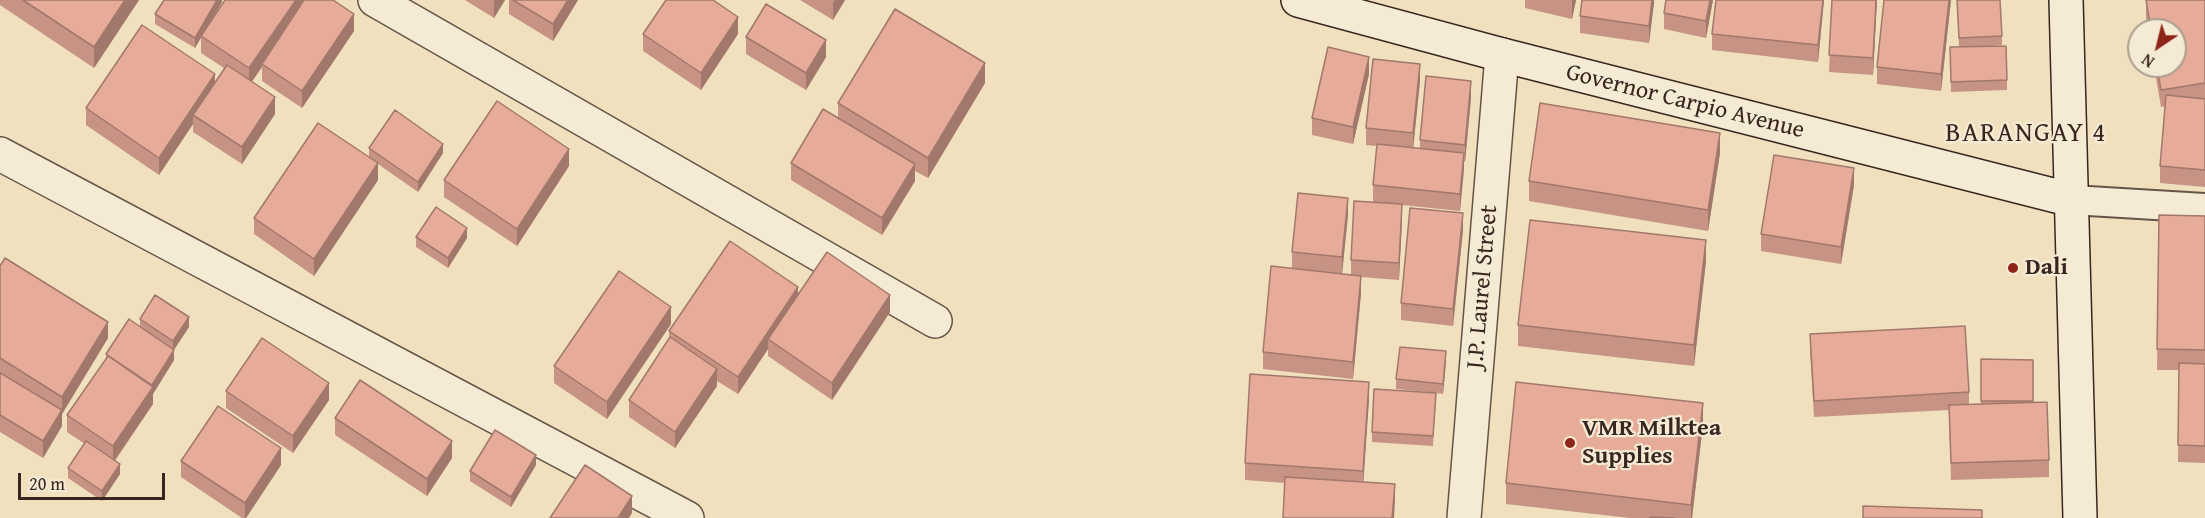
<!DOCTYPE html>
<html>
<head>
<meta charset="utf-8">
<style>
	body { margin:0 }
	#map { position:relative; width:2205px; height:518px; overflow:hidden; background:#f0e0be; font-family:"Gentium Book Plus",serif }
	canvas { display:block }
	.north { position:absolute; left:2127px; top:18px; width:60px; height:60px; box-sizing:border-box; background:#f5ebd5; border:2px solid #a99d8d; border-radius:50%; rotate:215deg; font-size:16px; font-weight:700; line-height:24px; text-align:center; color:#372720 }
	.north::after { content:''; display:block; margin:auto; width:21px; height:27px; background:#8f2418; clip-path:polygon(50% 0,100% 100%,50% 72%,0 100%) }
	.scale { position:absolute; left:18px; top:473px; width:147px; height:27px; box-sizing:border-box; border:3px solid #372720; border-top:0; padding-left:8px; font-size:18px; line-height:21px; white-space:nowrap; color:#372720; -webkit-text-stroke:4px #f5ebd5; paint-order:stroke }
</style>
</head>
<body>
<div id="map">
<canvas width="2205" height="518"></canvas>
<div class="north">N</div>
<div class="scale">20 m</div>
</div>
<script>
const c = document.querySelector('canvas').getContext('2d');
c.lineJoin = 'round';
const shape = rows => new Path2D(rows.map(r => 'M' + r).join(''));
function stroke(path, color, width, dash) { c.strokeStyle = color; c.lineWidth = width; c.lineCap = dash ? 'butt' : 'round'; c.setLineDash(dash || []); c.stroke(path); }
function fillPath(path, color) { c.fillStyle = color; c.fill(path, 'evenodd'); }
function write(font, color, halo, rows, align = 'center') {
  c.font = font + ' "Gentium Book Plus",serif'; c.lineWidth = 4.5; c.setLineDash([]); c.textBaseline = 'middle'; c.strokeStyle = halo; c.fillStyle = color; for (const [text, x, y, turn = 0] of rows) {
    c.save(); c.translate(x, y); c.rotate((+turn || 0) * Math.PI / 180); c.textAlign = isNaN(turn) ? turn : align; if (halo) c.strokeText(text, 0, 0); c.fillText(text, 0, 0); c.restore();
  }
}
const lane = shape([
	[2072,200,2205,208]
]);
const street = shape([
	[375,0,935,321],
	[0,154,687,518],
	[1464,518,1502,55]
]);
const secondary = shape([
	[1298,0,1502,55,2072,200],
	[2066,0,2080,518]
]);
const wall = shape([
	[0,0,139,0,94,68,0,5],
	[222,0,222,2,209,24,354,31,302,108,262,81,262,67,252,82,275,114,242,164,193,132,193,124,159,175,86,125,86,108,215,82,224,68,201,53,201,37,195,48,155,24,155,14],
	[465,0,505,0,494,18],
	[509,0,578,0,553,41,509,14],
	[800,0,845,0,833,20],
	[1525,0,1576,0,1572,19,1525,8],
	[1654,0,1649,43,1580,33,1580,16],
	[1713,0,1706,38,1664,29,1664,13],
	[1824,0,1818,62,1712,50,1712,34],
	[1832,0,1877,0,1873,75,1829,72],
	[1884,0,1951,0,1941,91,1877,84,1877,67],
	[1957,0,2002,36,2002,45,1992,46,2007,80,2007,90,1951,92,1950,47,1959,47],
	[2146,0,2205,0,2205,187,2160,183,2160,166,2165,106,2161,107,2154,66,2175,66,2175,30,2148,30,2146,17],
	[643,34,738,34,701,90,643,51],
	[746,37,826,57,806,90,746,54],
	[1369,74,1353,144,1312,135,1312,118],
	[1420,81,1413,148,1420,148,1420,140,1471,98,1465,162,1464,162,1460,211,1402,205,1399,280,1361,277,1361,293,1353,379,1263,369,1263,352,1292,269,1292,252,1348,215,1342,274,1351,275,1351,260,1373,202,1373,185,1377,146,1366,145,1366,128],
	[985,83,928,178,915,171,915,181,882,235,791,180,791,163,838,118,838,103],
	[369,148,443,153,418,192,378,164,378,180,314,276,254,234,254,218,369,157],
	[1720,153,1708,231,1529,201,1529,181],
	[569,166,517,246,444,197,444,180],
	[1854,185,1841,264,1761,251,1761,234],
	[2159,215,2205,216,2205,463,2178,462,2179,370,2157,370],
	[1463,230,1453,326,1401,320,1401,303],
	[416,237,467,238,448,268,416,247],
	[1706,261,1694,366,1518,346,1518,325],
	[0,266,108,338,62,414,62,426,43,458,0,432],
	[798,294,890,312,832,400,768,356,768,349,738,394,717,381,717,386,675,448,629,417,629,400,669,340,669,331],
	[140,319,189,327,174,350,174,360,153,394,153,404,115,461,120,474,102,501,68,478,68,468,85,444,67,432,67,415,106,359,106,354,140,327],
	[671,324,607,419,554,383,554,366],
	[1810,334,1969,392,1969,405,1981,404,1981,359,2033,360,2033,403,2049,460,2049,477,1951,480,1949,410,1814,417,1810,351],
	[1446,361,1443,394,1436,393,1433,446,1372,442,1372,432,1427,392,1396,389,1396,379],
	[226,391,329,400,293,453,226,408],
	[1369,399,1363,482,1395,501,1285,483,1245,480,1245,463],
	[335,418,452,458,427,496,335,435],
	[1703,424,1692,518,1630,518,1506,504,1506,483],
	[181,461,281,465,246,518,242,518,181,477],
	[536,465,511,507,470,481,470,471]
]);
const shadedWall = shape([
	[125,0,139,0,94,68,94,47],
	[217,0,222,0,222,2,195,48,195,38],
	[296,0,304,0,262,64,262,67,249,85,249,68],
	[495,0,505,0,494,18,494,1],
	[568,0,578,0,553,41,553,24],
	[835,0,845,0,833,20,833,3],
	[1572,0,1576,0,1572,19],
	[1652,0,1654,0,1654,4,1649,43,1649,26],
	[1710,0,1713,0,1706,38,1706,21],
	[1823,0,1824,0,1818,62,1818,45],
	[1876,0,1877,0,1873,75,1873,58],
	[1949,0,1951,0,1941,91,1941,74],
	[354,14,354,31,302,108,302,91],
	[738,17,738,34,701,90,701,73],
	[826,40,826,57,806,90,806,73],
	[1369,57,1369,74,1353,144,1353,127],
	[985,63,985,83,928,178,928,158],
	[1420,64,1420,81,1413,150,1413,133],
	[215,74,215,91,193,115,193,124,159,175,159,158],
	[1471,81,1471,98,1465,162,1465,145],
	[275,97,275,114,242,164,242,147],
	[1720,133,1720,153,1708,231,1708,210],
	[443,144,443,153,418,192,418,182],
	[569,149,569,166,517,246,517,229],
	[1464,153,1464,170,1460,211,1460,194],
	[378,163,378,180,314,276,314,259],
	[915,164,915,181,882,235,882,218],
	[1854,168,1854,185,1841,264,1841,247],
	[1348,198,1348,215,1342,274,1342,257],
	[1402,204,1402,221,1399,280,1399,263],
	[1463,213,1463,230,1453,326,1453,309],
	[467,228,467,238,448,268,448,258],
	[1706,240,1706,261,1694,366,1694,345],
	[1361,276,1361,293,1353,379,1353,362],
	[798,287,798,304,768,339,768,349,738,394,738,377],
	[890,295,890,312,832,400,832,383],
	[671,307,671,324,607,419,607,402],
	[189,317,189,327,173,351,173,341],
	[108,322,108,338,62,414,62,397],
	[174,350,174,360,153,394,153,404,113,462,113,446,152,388,152,385],
	[1446,351,1446,361,1443,394,1443,384],
	[717,369,717,386,675,448,675,432],
	[1369,382,1369,399,1363,488,1363,471],
	[329,383,329,400,293,453,293,436],
	[1703,403,1703,424,1692,518,1691,518,1691,505],
	[62,410,62,426,43,458,43,441],
	[452,441,452,458,427,496,427,479],
	[281,448,281,465,246,518,245,518,245,503],
	[536,455,536,465,511,507,511,497],
	[120,464,120,474,102,501,102,491],
	[1395,484,1395,501,1394,518,1392,518],
	[632,496,632,513,629,518,618,518]
]);
const building = shape([
	[23,0,125,0,94,47,23,0],
	[164,0,217,0,195,38,155,14,164,0],
	[225,0,296,0,249,68,201,36,225,0],
	[304,0,333,0,354,14,302,91,262,64,304,0],
	[513,0,568,0,553,24,513,0],
	[666,0,713,0,738,17,701,73,643,34,666,0],
	[1582,0,1652,0,1649,26,1580,16,1582,0],
	[1666,0,1710,0,1706,21,1664,13,1666,0],
	[1716,0,1823,0,1818,45,1712,34,1716,0],
	[1832,0,1876,0,1873,58,1829,55,1832,0],
	[1884,0,1949,0,1941,74,1877,67,1884,0],
	[1957,0,2000,0,2002,36,1959,38,1957,0],
	[2146,0,2205,0,2205,83,2161,90,2157,66,2175,66,2175,30,2151,30,2146,0],
	[766,4,826,40,806,73,746,37,766,4],
	[895,9,985,63,928,158,838,103,895,9],
	[142,25,215,74,159,158,86,108,142,25],
	[2006,46,2007,80,1951,82,1950,47,2006,46],
	[1328,47,1369,57,1353,127,1312,118,1328,47],
	[1373,59,1420,64,1413,133,1366,128,1373,59],
	[227,65,275,97,242,147,193,115,227,65],
	[1426,76,1471,81,1465,145,1420,140,1426,76],
	[2166,95,2205,99,2205,170,2160,166,2166,95],
	[497,101,569,149,517,229,444,180,497,101],
	[1540,103,1720,133,1708,210,1529,181,1540,103],
	[823,109,915,164,882,218,791,163,823,109],
	[395,110,443,144,418,182,369,148,395,110],
	[318,123,378,163,314,259,254,218,318,123],
	[1377,144,1464,153,1460,194,1373,185,1377,144],
	[1774,155,1854,168,1841,247,1761,234,1774,155],
	[1298,193,1348,198,1342,257,1292,252,1298,193],
	[1354,201,1402,204,1399,263,1351,260,1354,201],
	[436,207,467,228,448,258,416,237,436,207],
	[1410,208,1463,213,1453,309,1401,303,1410,208],
	[2159,215,2205,216,2205,350,2157,349,2159,215],
	[1530,220,1706,240,1694,345,1518,325,1530,220],
	[730,241,798,287,738,377,669,331,730,241],
	[827,252,890,295,832,383,768,339,827,252],
	[5,258,108,322,62,397,0,358,0,266,5,258],
	[1271,266,1361,276,1353,362,1263,352,1271,266],
	[619,271,671,307,607,402,554,366,619,271],
	[155,295,189,317,173,341,140,319,155,295],
	[129,319,174,350,152,385,106,354,129,319],
	[1965,326,1969,392,1814,401,1810,334,1965,326],
	[670,337,717,369,675,432,629,400,670,337],
	[262,338,329,383,293,436,226,391,262,338],
	[1400,347,1446,351,1443,384,1396,379,1400,347],
	[108,356,153,387,113,446,67,415,108,356],
	[1981,359,2033,360,2033,401,1981,401,1981,359],
	[2179,363,2205,364,2205,446,2178,445,2179,363],
	[0,373,62,410,43,441,0,415,0,373],
	[1250,374,1369,382,1363,471,1245,463,1250,374],
	[360,380,452,441,427,479,335,418,360,380],
	[1516,382,1703,403,1691,505,1506,483,1516,382],
	[1374,389,1436,393,1433,436,1372,432,1374,389],
	[2047,402,2049,460,1951,463,1949,405,2047,402],
	[218,406,281,448,245,503,181,461,218,406],
	[495,430,536,455,511,497,470,471,495,430],
	[86,441,120,464,102,491,68,468,86,441],
	[585,465,632,496,618,518,550,518,585,465],
	[1285,477,1395,484,1392,518,1283,518,1285,477],
	[1863,506,1982,510,1982,518,1863,518,1863,506],
	[1650,517,1675,518,1650,518,1650,517]
]);
const markers = [
	[2013,268,6,"#8f2418"],
	[1570,443,6,"#8f2418"]
];
const streetNames = [
	["Governor Carpio Avenue",1685,102,14],
	["J.P. Laurel Street",1483,287,-85]
];
const poiNames = [
	["Dali",2025,268],
	["VMR Milktea",1582,429],
	["Supplies",1582,457]
];
const quarterNames = [
	["BARANGAY 4",2026,134]
];
stroke(lane, '#655548', 32);
stroke(street, '#655548', 36);
stroke(secondary, '#372720', 36);
stroke(lane, '#f5ebd5', 28);
stroke(street, '#f5ebd5', 33);
stroke(secondary, '#f5ebd5', 33);
fillPath(wall, '#c69384');
fillPath(shadedWall, '#a1786b');
fillPath(building, '#e6ab99');
stroke(building, '#a1786b', 1.5);
for (const [x, y, r, color] of markers) { const dot = new Path2D(); dot.arc(x, y, r, 0, 2 * Math.PI); c.fillStyle = color; c.fill(dot); stroke(dot, '#f5ebd5', 2); }
write('24px', '#372720', '#f5ebd5', streetNames);
write('bold 24px', '#372720', '#f5ebd5', poiNames, 'left');
c.letterSpacing = '1.5px';
write('27px', '#372720', '#f5ebd5', quarterNames);
c.letterSpacing = '0px';
</script>
</body>
</html>
